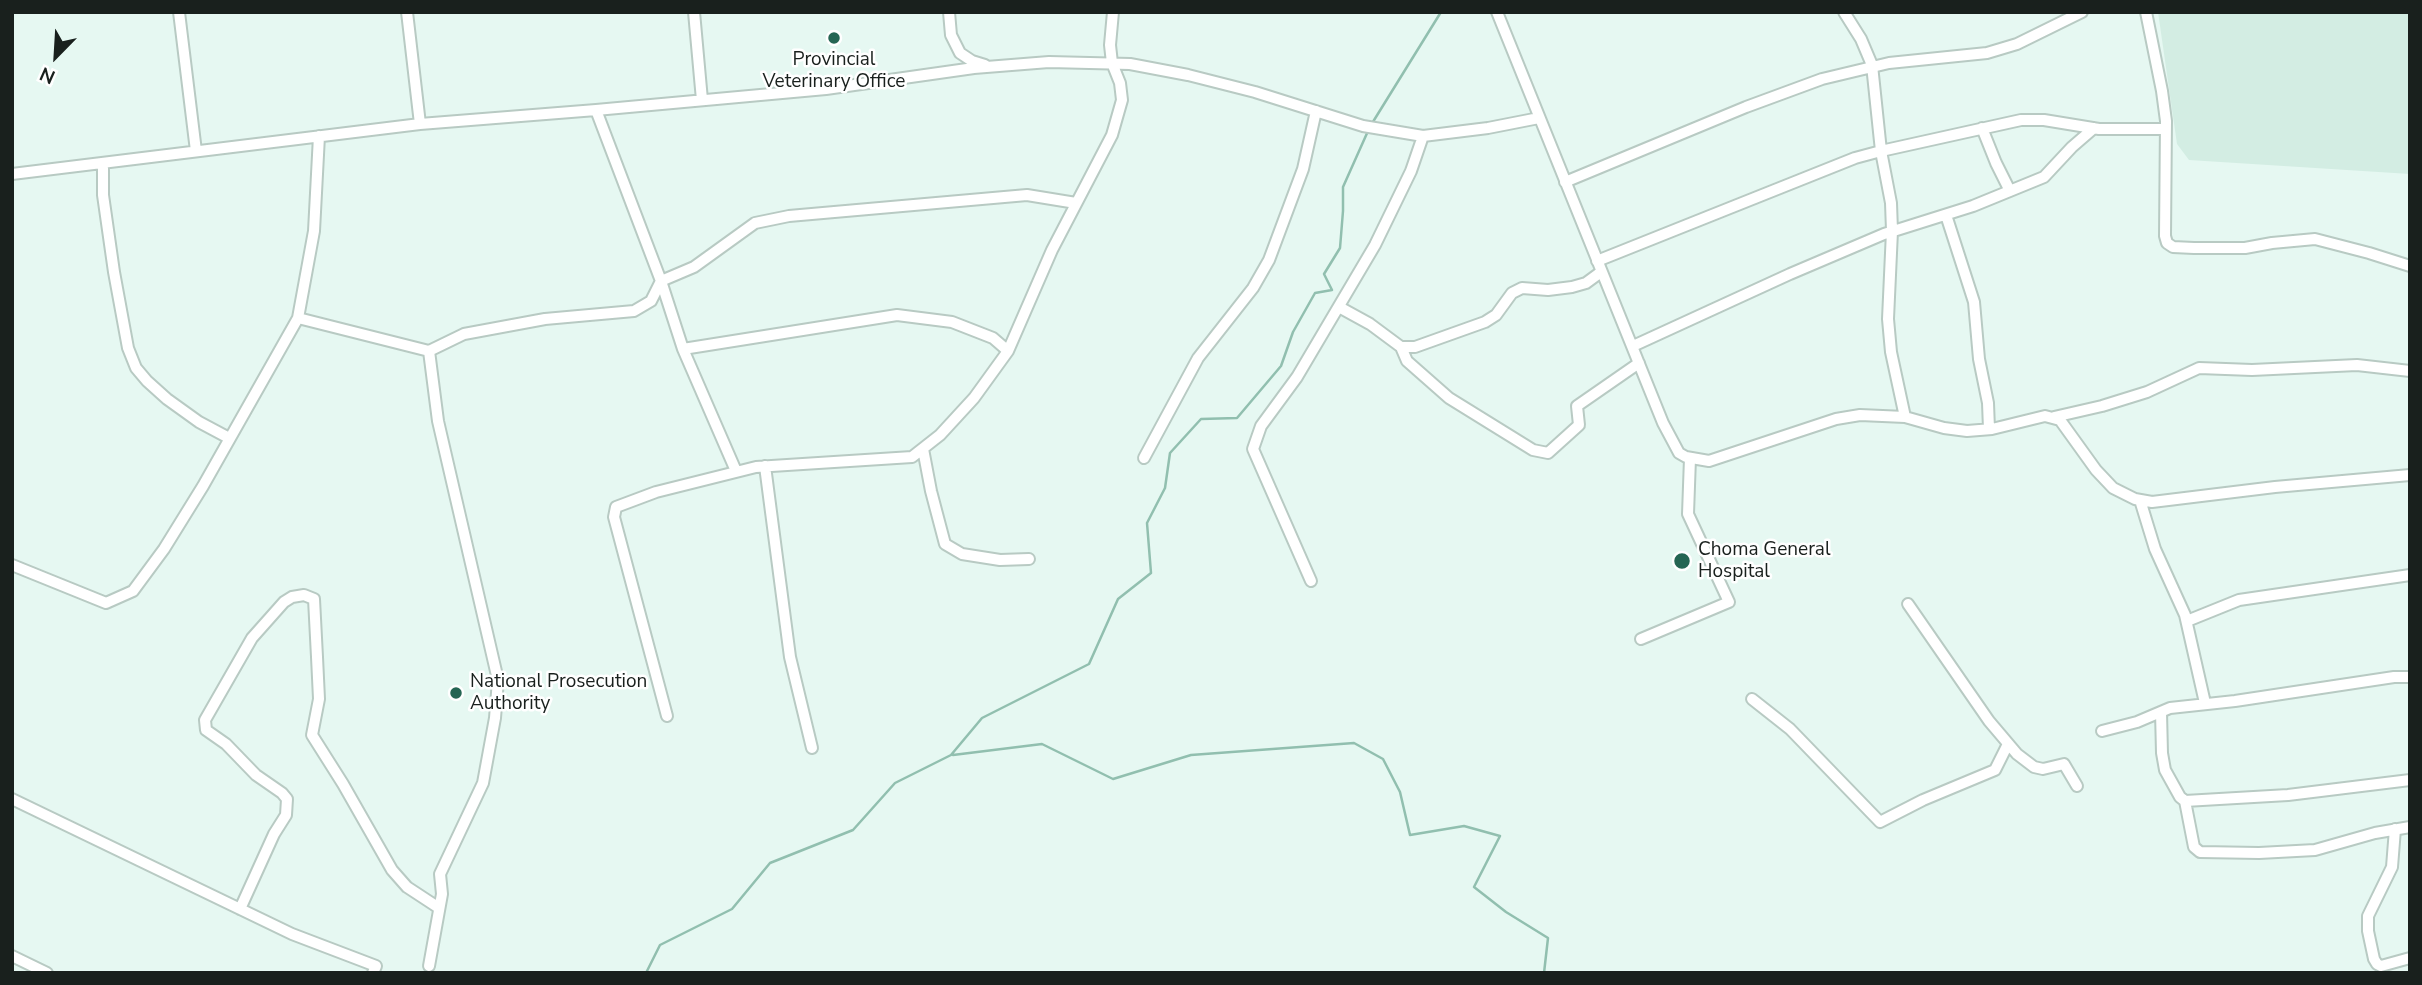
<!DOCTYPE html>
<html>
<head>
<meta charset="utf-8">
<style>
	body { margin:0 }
	#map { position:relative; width:2422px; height:985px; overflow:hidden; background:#e6f8f2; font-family:"Nunito Sans",sans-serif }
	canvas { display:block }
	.frame { position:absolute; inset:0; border:14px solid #19201d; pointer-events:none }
	.north { position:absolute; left:21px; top:21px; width:70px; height:70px; -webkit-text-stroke:5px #fff; paint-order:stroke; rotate:204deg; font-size:19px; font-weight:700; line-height:28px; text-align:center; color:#19201d }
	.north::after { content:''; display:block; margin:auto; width:24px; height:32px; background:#19201d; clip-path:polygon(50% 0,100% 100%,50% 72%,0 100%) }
</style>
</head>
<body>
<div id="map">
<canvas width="2422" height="985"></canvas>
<div class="frame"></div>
<div class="north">N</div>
</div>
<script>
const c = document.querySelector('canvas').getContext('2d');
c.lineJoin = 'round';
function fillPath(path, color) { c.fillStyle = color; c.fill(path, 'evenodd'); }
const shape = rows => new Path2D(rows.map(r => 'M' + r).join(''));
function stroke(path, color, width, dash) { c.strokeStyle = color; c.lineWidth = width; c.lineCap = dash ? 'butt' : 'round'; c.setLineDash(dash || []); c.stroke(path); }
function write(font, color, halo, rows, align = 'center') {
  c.font = font + ' "Nunito Sans",sans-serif'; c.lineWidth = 5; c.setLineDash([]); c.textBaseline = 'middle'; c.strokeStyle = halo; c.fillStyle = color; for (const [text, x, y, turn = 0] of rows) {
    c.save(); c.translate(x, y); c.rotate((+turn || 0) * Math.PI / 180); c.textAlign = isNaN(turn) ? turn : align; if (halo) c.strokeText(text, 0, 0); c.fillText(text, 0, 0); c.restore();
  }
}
const built = shape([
	[2158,12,2410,12,2410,174,2189,160,2177,144]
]);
const stream = shape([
	[1371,125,1441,12],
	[953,755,1042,744,1113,779,1191,755,1354,743,1383,759,1400,792,1410,835,1464,826,1500,836,1474,887,1506,912,1548,938,1544,973],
	[646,973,660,945,732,909,770,863,853,830,895,783,951,755,982,718,1089,664,1118,599,1151,573,1147,523,1165,488,1170,453,1201,419,1237,418,1281,366,1293,332,1315,293,1332,290,1324,274,1340,248,1343,211,1343,187,1368,131]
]);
const minor = shape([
	[179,12,196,151],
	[407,12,420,124],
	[694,12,702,100],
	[949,12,951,35,960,53,972,61,985,65],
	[1497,12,1663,423,1679,453,1686,457,1709,461,1836,419,1860,415,1905,417,1944,428,1967,431,1992,429,2045,416,2060,420,2096,470,2113,488,2135,499,2152,502,2275,487,2410,475],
	[1844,12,1861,39,1872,65,1881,151,1891,203,1892,231,1888,319,1891,352,1905,417],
	[2146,12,2162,91,2166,121,2165,236,2167,243,2173,247,2194,248,2245,248,2272,243,2315,239,2369,253,2410,266],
	[596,110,661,281,683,349,736,471],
	[1982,128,1996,163,2010,191],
	[103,163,103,195,114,272,128,348,136,368,147,381,167,399,199,422,229,438],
	[12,174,420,124,596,110,826,89,974,68,1049,62,1130,64,1188,75,1255,92,1363,126,1423,136,1488,128,1539,118],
	[1565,182,1746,107,1822,79,1889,63,1987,53,2017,44,2082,12],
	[1946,215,1974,302,1979,359,1988,403,1989,429],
	[1597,261,1855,158,1881,151,2021,120,2044,120,2099,129,2166,129],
	[1339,307,1370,324,1401,347,1415,347,1485,322,1496,315,1512,293,1522,288,1548,290,1572,287,1586,283,1601,272],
	[298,318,429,351],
	[1633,346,1790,274,1884,234,1973,206,2044,177,2072,147,2094,128],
	[1401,347,1407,361,1449,398,1533,450,1548,453,1579,425,1577,406,1639,363],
	[683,349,897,315,952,322,993,338,1008,351],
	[2054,417,2102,406,2147,392,2199,368,2252,370,2357,365,2410,371],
	[923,449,931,491,945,544,962,554,1000,560,1029,559],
	[1144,458,1198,358,1253,288,1269,260,1303,169,1316,111],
	[765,466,790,657,812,748],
	[2140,500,2155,549,2185,615,2205,703],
	[12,565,106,603,133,591,164,549,203,486,298,318,314,231,319,136],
	[1311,581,1253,449,1261,426,1297,377,1375,245,1411,171,1423,136],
	[1908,604,1989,721,2017,754,2034,767,2043,769,2064,764,2077,786],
	[2187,621,2239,600,2410,575],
	[1641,639,1729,602,1688,514,1690,458],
	[1752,699,1790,729,1880,822,1923,800,1995,770,2008,744],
	[2161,712,2162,753,2165,770,2180,797,2185,801,2288,795,2410,780],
	[667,716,614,517,616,507,656,492,756,467,912,457,940,435,974,398,1008,351,1052,250,1112,135,1122,100,1120,83,1112,63,1110,45,1113,12],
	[2102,731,2137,722,2170,708,2235,701,2394,677,2410,677],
	[12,799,292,934,376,966,373,973],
	[2185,801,2194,847,2200,852,2259,853,2315,850,2375,833,2410,827],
	[2395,829,2392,867,2368,916,2368,931,2374,959,2377,964,2381,966,2410,958],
	[240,909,274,834,286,815,287,799,282,793,256,775,226,744,206,730,205,720,252,638,284,602,292,597,304,595,314,599,317,657,319,699,312,735,343,784,392,870,407,887,439,908],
	[12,956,47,973],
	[429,966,442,894,440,874,483,783,495,718,498,680,438,421,429,351,464,334,545,319,634,311,651,301,661,281,694,267,755,223,789,216,1027,195,1076,203]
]);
const markers = [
	[834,38,7,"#256553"],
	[1682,561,9,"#256553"],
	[456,693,7,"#256553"]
];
const poiNames = [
	["Provincial",834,60,"center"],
	["Veterinary Office",834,82,"center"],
	["Choma General",1698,550],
	["Hospital",1698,572],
	["National Prosecution",470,682],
	["Authority",470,704]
];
fillPath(built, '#d3ede3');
stroke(stream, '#91bfaf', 2.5);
stroke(minor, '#b8cac3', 14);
stroke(minor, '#fff', 10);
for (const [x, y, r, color] of markers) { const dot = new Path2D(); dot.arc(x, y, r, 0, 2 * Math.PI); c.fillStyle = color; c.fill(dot); stroke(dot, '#fff', 2.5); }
write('19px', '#19201d', '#fff', poiNames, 'left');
</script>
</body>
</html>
